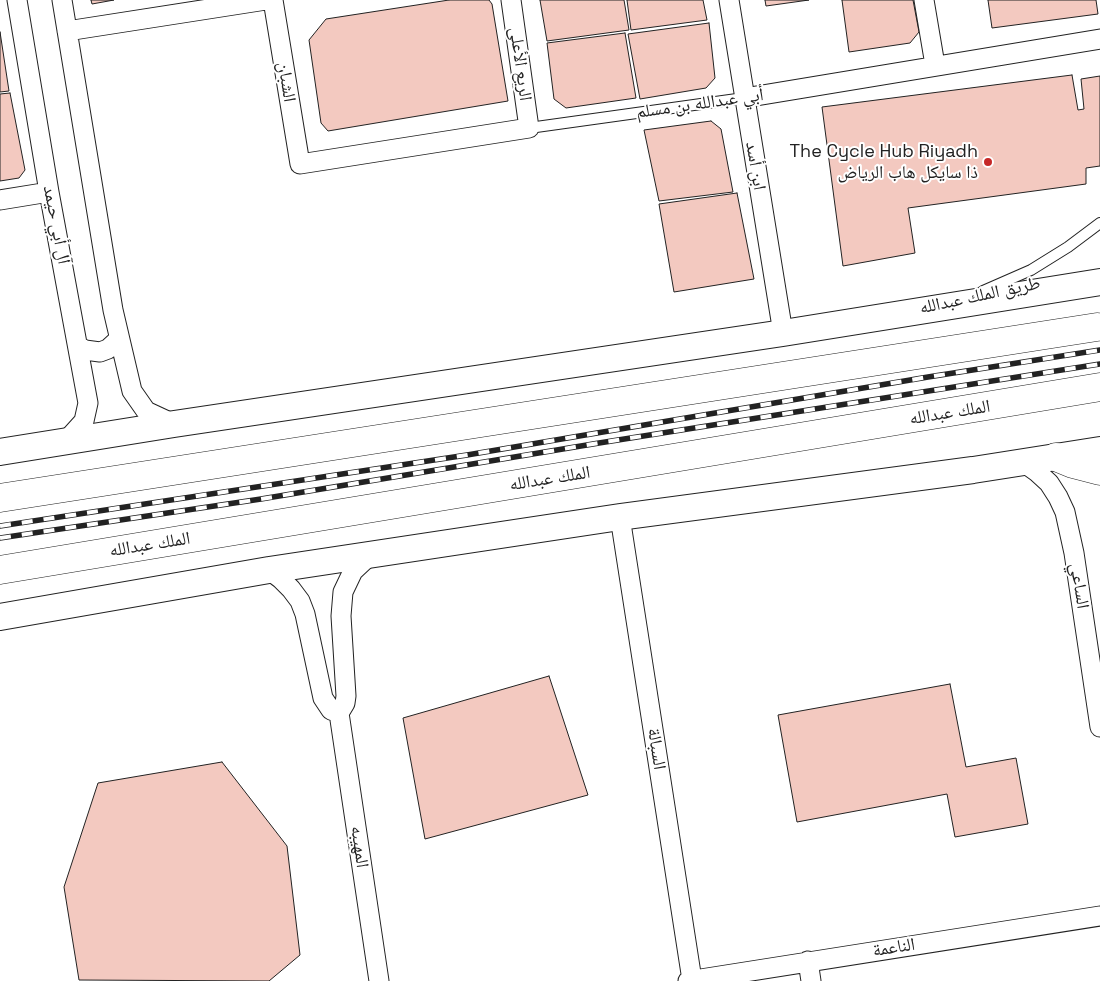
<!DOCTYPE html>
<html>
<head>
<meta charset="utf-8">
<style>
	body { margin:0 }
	canvas { display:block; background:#fff }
</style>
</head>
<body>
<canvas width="1100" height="981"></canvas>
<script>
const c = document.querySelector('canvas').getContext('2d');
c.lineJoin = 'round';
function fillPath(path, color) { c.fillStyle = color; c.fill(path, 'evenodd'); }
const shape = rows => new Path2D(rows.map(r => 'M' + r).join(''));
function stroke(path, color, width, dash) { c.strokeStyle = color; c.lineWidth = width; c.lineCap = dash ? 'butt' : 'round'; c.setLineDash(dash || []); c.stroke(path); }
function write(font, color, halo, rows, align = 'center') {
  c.font = font + ' "Space Grotesk","Noto Naskh Arabic",sans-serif'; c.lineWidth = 4; c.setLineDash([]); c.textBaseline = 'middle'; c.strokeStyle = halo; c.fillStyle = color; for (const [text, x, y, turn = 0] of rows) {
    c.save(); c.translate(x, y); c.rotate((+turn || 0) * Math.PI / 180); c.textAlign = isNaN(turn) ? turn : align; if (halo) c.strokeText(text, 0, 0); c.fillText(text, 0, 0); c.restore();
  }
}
const building = shape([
	[91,0,114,0,92,4,91,0],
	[449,0,489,0,492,4,508,101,328,131,321,123,309,40,326,19,449,0],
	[540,0,624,0,629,30,547,41,540,0],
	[627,0,703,0,707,20,631,30,627,0],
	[765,0,809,0,766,6,765,0],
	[842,0,913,0,919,32,910,43,849,52,842,0],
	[988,0,1096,0,1098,14,992,28,988,0],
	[709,23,715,78,706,88,640,99,628,34,709,23],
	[0,32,9,91,0,92,0,32],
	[625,33,636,98,566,108,554,99,547,43,625,33],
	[1072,75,1078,110,1084,109,1081,79,1100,76,1100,166,1086,168,1086,184,908,208,915,253,843,266,822,107,1072,75],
	[10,93,25,170,19,178,0,181,0,94,10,93],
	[711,121,721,129,733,192,659,201,644,130,711,121],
	[737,193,754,279,674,292,659,204,737,193],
	[549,676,588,795,425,839,403,718,549,676],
	[950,684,966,767,1016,758,1028,824,955,837,947,794,797,822,778,715,950,684],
	[222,762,287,846,300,955,269,981,79,980,64,887,98,783,222,762]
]);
const service = shape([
	[529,128,744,98],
	[983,291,1031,270,1068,247,1100,223]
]);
const minor = shape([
	[17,0,49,192,88,403,84,421,65,442],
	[62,0,113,310,132,391,146,411,174,424],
	[273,0,300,164,529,128,511,0],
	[729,0,783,333],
	[924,0,935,65],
	[67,31,266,0],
	[744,98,1100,39],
	[0,200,49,192],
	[78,346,85,350,100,352,108,349,119,339],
	[1023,462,1037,472,1049,483,1058,497,1065,512,1074,553,1100,727],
	[620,517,692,980],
	[369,556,353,571,343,592,341,616,346,696,345,703,339,713,379,981],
	[269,570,281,579,291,589,300,601,305,614,323,698,331,710,339,713],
	[808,961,811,981],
	[688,981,1100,916]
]);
const secondary = shape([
	[0,452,174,424,783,333,1100,282],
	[0,617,269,570,620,517,973,470,1100,450]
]);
const primary = shape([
	[1056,457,1073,464,1100,471]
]);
const trunk = shape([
	[0,498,1097,327],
	[0,570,1100,387]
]);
const rail = shape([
	[0,526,467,455,928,377,1100,350],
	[0,538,261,499,599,443,1100,364]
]);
const markers = [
	[988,162,5,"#c62828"]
];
const streetNames = [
	["الريع الأعلى",520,64,82],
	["الشبان",286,82,81],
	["أبي عبدالله بن مسلم",700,104,-8],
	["ابن أسد",755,166,80],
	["آل أبي حيمد",56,225,79],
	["طريق الملك عبدالله",980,296,-12],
	["الملك عبدالله",950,413,-9],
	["الملك عبدالله",550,479,-9],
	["الملك عبدالله",150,545,-9],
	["الساعي",1079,586,81],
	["السبالة",656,749,81],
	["المهيبه",359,847,82],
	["الناعمة",894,948,-9]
];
const poiNames = [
	["The Cycle Hub Riyadh",978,152],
	["ذا سايكل هاب الرياض",978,173]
];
fillPath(building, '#f3c9c0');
stroke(building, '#222', 1);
stroke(service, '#222', 12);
stroke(minor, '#222', 21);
stroke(secondary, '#222', 28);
stroke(primary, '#222', 29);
stroke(trunk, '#222', 29);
stroke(service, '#fff', 10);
stroke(minor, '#fff', 19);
stroke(secondary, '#fff', 26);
stroke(primary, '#fff', 28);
stroke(trunk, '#fff', 28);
stroke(rail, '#222', 5.5);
stroke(rail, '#fff', 4, [11]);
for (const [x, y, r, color] of markers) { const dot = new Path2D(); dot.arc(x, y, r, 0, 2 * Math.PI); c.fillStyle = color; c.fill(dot); stroke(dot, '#fff', 2); }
write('18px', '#222', '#fff', streetNames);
write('18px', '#222', '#fff', poiNames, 'right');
</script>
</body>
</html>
